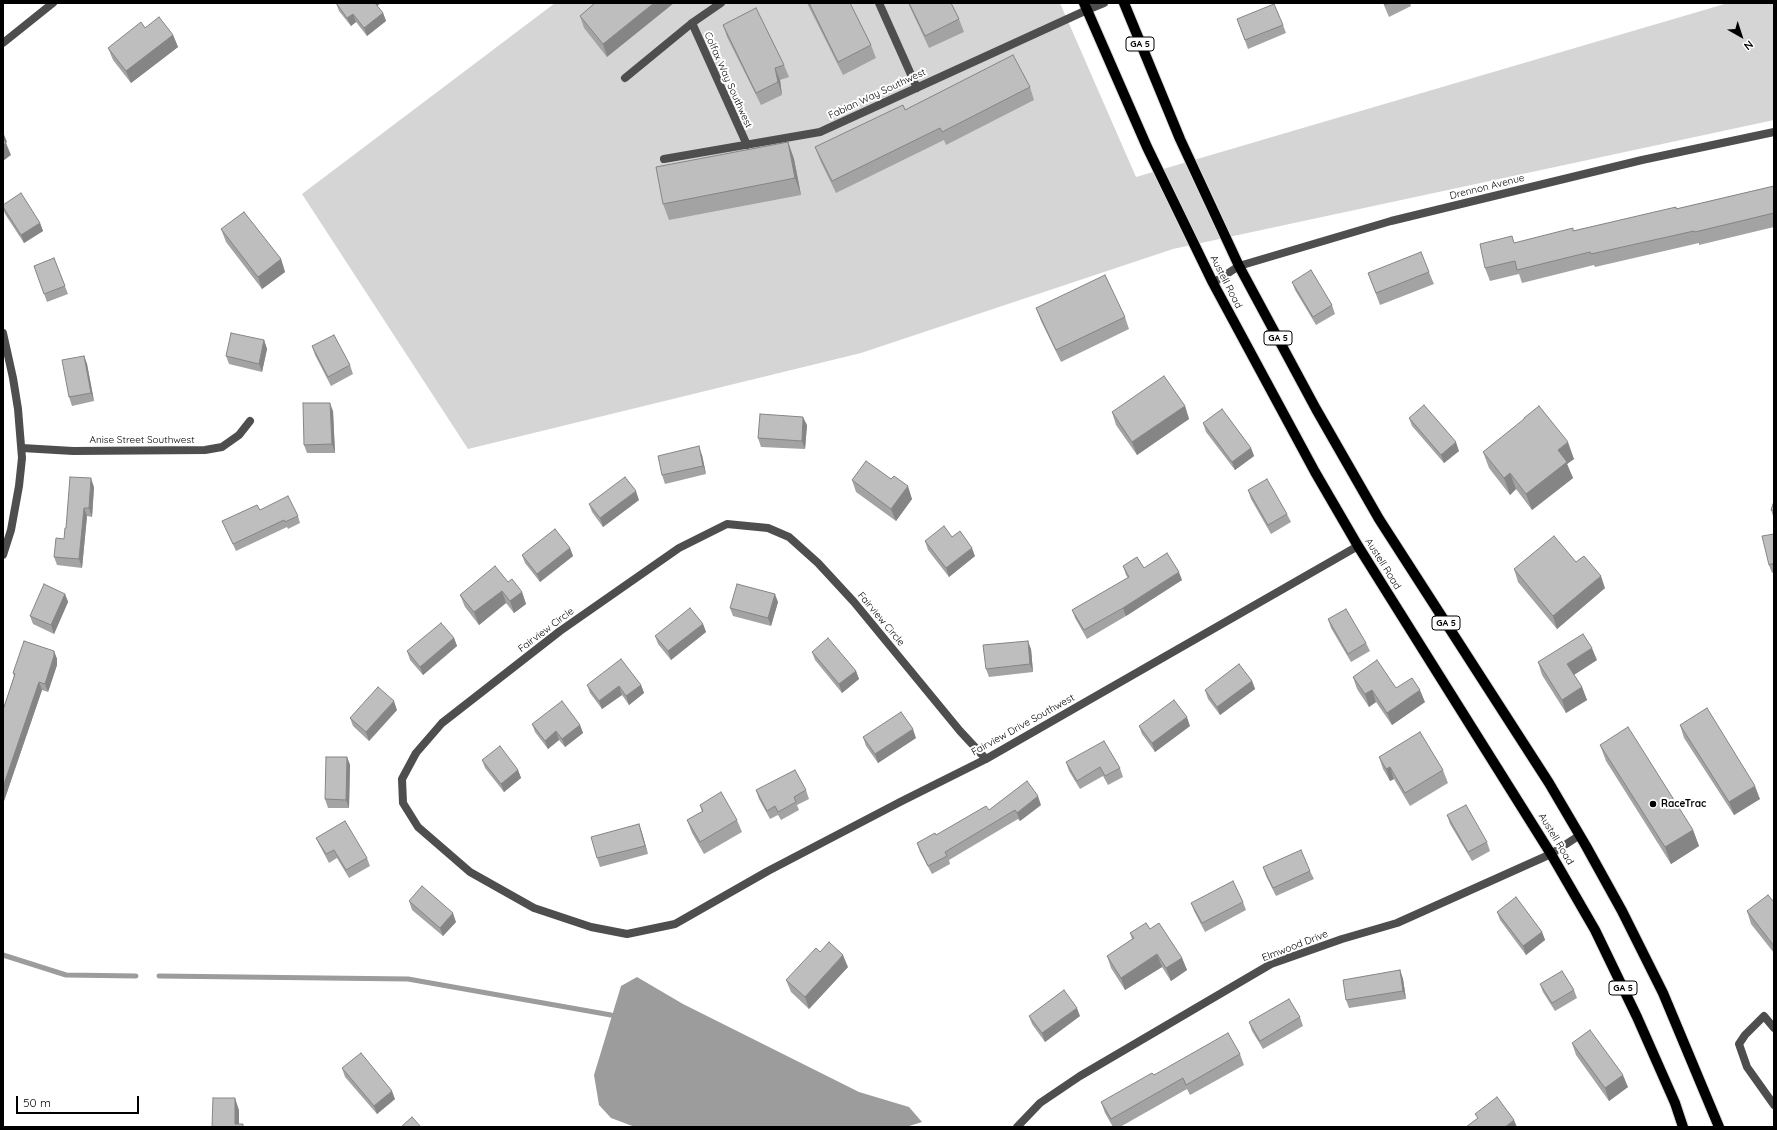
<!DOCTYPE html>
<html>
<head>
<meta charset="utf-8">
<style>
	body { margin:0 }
	#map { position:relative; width:1777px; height:1130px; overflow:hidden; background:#fff; font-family:Quicksand,sans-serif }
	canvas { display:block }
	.frame { position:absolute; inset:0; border:4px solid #000; pointer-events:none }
	.north { position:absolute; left:1721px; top:16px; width:40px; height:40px; -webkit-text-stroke:3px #fff; paint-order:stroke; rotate:141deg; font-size:11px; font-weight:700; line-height:16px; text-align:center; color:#000 }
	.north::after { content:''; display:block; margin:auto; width:14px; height:18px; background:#000; clip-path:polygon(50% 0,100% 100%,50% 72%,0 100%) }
	.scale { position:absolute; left:16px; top:1096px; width:123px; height:18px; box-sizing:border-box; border:2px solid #000; border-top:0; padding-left:5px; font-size:12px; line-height:14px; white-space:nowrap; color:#000; -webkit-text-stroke:3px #fff; paint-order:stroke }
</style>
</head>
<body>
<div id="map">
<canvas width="1777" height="1130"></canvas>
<div class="frame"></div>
<div class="north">N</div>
<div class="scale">50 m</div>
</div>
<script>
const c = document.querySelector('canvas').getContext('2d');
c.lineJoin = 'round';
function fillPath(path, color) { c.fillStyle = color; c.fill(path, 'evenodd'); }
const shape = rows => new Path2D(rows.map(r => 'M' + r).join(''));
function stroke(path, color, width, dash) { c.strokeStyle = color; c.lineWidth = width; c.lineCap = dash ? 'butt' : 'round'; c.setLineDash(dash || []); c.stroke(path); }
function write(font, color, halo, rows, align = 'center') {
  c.font = font + ' Quicksand,sans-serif'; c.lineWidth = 4; c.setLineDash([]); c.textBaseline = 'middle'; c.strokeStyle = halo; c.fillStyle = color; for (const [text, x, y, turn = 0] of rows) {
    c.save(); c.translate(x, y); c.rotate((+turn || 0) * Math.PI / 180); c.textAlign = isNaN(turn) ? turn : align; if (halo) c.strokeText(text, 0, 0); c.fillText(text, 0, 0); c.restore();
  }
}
const green = shape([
	[555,3,1060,3,1136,177,1728,3,1774,3,1774,120,1173,249,861,353,468,449,302,194]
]);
const water = shape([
	[637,977,683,1004,859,1092,909,1107,922,1122,906,1127,635,1127,611,1118,599,1105,594,1075,621,986]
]);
const stream = shape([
	[3,955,66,975,136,976],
	[159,976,408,979,611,1015]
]);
const minor = shape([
	[879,3,917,88],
	[692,23,747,145],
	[3,43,53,3],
	[625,78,692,23,721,3],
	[664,159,820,132,1087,10],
	[1213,283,1239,266,1391,221,1642,160,1774,132],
	[3,333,13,378,18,409,22,458,19,486,11,530,3,555],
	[22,448,73,451,205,450,222,447,239,435,250,421],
	[986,759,960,731,854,602,818,563,789,537,768,528,727,524,679,548,560,631,442,723,416,753,402,779,403,803,418,827,470,872,534,908,591,927,627,934,675,924,768,871,902,801,986,759,1358,546],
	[1774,1028,1764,1016,1745,1035,1739,1044,1747,1067,1774,1105],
	[1017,1127,1040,1103,1080,1076,1271,964,1342,939,1397,923,1551,854,1580,835]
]);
const tertiary = shape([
	[1087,10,1104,3]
]);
const primary = shape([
	[1084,3,1147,147,1213,283,1315,472,1358,546,1551,854,1595,930,1637,1017,1675,1103,1683,1127],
	[1124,3,1180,139,1239,266,1316,409,1379,519,1549,783,1586,846,1622,911,1663,993,1719,1127]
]);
const wall = shape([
	[336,3,381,3,377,6,383,13,386,21,367,36,356,22,351,26,339,11],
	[595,3,607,57,584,28,580,16],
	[807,3,850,3,871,45,876,58,843,75],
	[908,3,951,3,959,19,964,32,929,48],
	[1383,3,1410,3,1411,6,1389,17],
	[1237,19,1283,25,1286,33,1248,49],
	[723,25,784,65,789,77,780,80,782,95,761,105,727,37],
	[145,28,173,35,178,47,131,83,113,60,108,48],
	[1030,87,1034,100,946,145,944,140,836,193,820,160,815,147,905,110],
	[788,142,794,159,801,195,669,220,663,204],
	[1774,186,1774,227,1699,245,1699,243,1595,267,1594,265,1522,283,1519,274,1490,281,1485,268,1514,243,1676,209],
	[3,205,40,223,43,231,24,243,5,214,3,208],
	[221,229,281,259,285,272,262,289,226,242],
	[54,258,68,294,47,302,34,266],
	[1429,272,1434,284,1380,305,1368,273],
	[1292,282,1332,305,1335,314,1316,325,1295,290],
	[1036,308,1125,317,1129,329,1061,362,1041,321],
	[264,340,267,349,262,372,229,364,226,356],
	[312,346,350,365,353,374,331,386,315,355],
	[84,356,87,364,94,401,72,406,69,397],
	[1185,406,1189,419,1137,455,1116,425,1112,412],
	[333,411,335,453,307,453,304,445],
	[1409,418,1459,451,1444,463,1412,426],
	[1524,418,1574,459,1567,464,1573,478,1532,510,1516,489,1510,495,1489,468,1483,452,1524,420],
	[1203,423,1251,448,1254,456,1235,470,1206,432],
	[807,425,805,449,761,447,758,438],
	[702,455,706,474,665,484,662,475],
	[891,479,912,499,896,521,856,492,852,480],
	[94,487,92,517,87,516,82,568,57,565,54,557,64,539,66,528],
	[1248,490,1287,514,1291,522,1271,534,1251,499],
	[639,500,603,527,592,512,589,504],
	[1774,501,1774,519,1771,510],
	[260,510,298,516,300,523,288,529,287,527,236,551,222,521],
	[1774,534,1774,572,1772,573,1769,565],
	[952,537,975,556,949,577,928,550,925,541],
	[570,548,573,556,540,582,525,563,522,555],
	[1576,562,1605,588,1557,629,1518,582,1514,569],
	[1123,566,1144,568,1182,580,1126,616,1087,639,1075,618,1072,610,1128,578,1126,575],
	[508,582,522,592,526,604,514,613,506,603,479,625,465,607,460,595],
	[65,594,68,602,54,634,33,624,30,616],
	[778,602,771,626,733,616,730,608],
	[1328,619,1366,643,1370,651,1351,662,1331,628],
	[703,624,706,632,671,660,658,644,655,636],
	[454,638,457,646,423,675,410,660,407,651],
	[1031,649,1033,672,989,677,986,669],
	[54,651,57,659,57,665,48,692,42,690,3,804,3,710,14,676,13,673],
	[812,652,856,671,859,679,842,693,815,660],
	[1597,660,1574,675,1582,687,1587,700,1566,713,1542,675,1538,662],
	[1353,677,1396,688,1425,702,1392,725,1376,702,1369,707,1357,689],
	[1252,681,1255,689,1220,715,1208,699,1205,690],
	[587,685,641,685,644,693,629,705,622,695,602,709,590,693],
	[397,710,369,741,353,726,350,718],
	[532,724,580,725,583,733,565,747,559,740,548,749,535,732],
	[1680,725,1760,799,1734,815,1684,738],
	[1139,726,1190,726,1155,752,1142,734],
	[863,737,916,738,878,763,866,746],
	[1600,745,1693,830,1699,846,1671,864,1606,761],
	[347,757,350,765,349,808,328,808,325,799],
	[1379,757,1443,770,1448,783,1410,806,1394,779,1390,781,1383,769],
	[482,760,518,770,521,778,504,792,485,768],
	[1066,762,1120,768,1123,777,1108,785,1103,776,1080,789,1069,771],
	[756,790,806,790,809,799,797,805,799,810,781,820,778,815,770,819,759,799],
	[700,805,737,820,742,832,704,854,692,833,687,820,702,812],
	[1041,805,1020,821,1018,819,949,860,950,864,932,874,920,852,917,843,936,835,989,810],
	[1447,815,1487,842,1490,851,1472,861,1450,824],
	[639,824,642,833,648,854,600,867,597,858],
	[316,838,367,858,370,866,349,878,337,858,329,863,320,846],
	[1263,867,1310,871,1314,879,1276,896,1266,876],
	[409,901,456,922,443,936,412,910],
	[1243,902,1246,910,1205,932,1194,911,1191,903],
	[1774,902,1774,953,1751,924,1747,911],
	[1497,912,1542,932,1545,940,1526,955,1500,920],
	[1150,929,1182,958,1187,970,1171,981,1162,967,1125,990,1111,968,1107,956,1132,939,1130,933],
	[848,967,809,1009,791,992,786,980],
	[1400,970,1403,979,1406,999,1349,1008,1346,1000],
	[1540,984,1574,990,1577,998,1555,1011,1543,992],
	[1029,1016,1080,1016,1045,1042,1032,1024],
	[1300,1017,1303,1026,1263,1049,1252,1031,1249,1022],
	[1572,1043,1628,1087,1609,1101,1576,1055],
	[1240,1054,1244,1065,1190,1095,1187,1089,1120,1127,1113,1127,1105,1113,1101,1102,1154,1075],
	[342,1068,395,1099,377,1114,345,1077]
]);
const shadedWall = shape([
	[374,3,381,3,375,7],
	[654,3,674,3,607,57,603,44],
	[383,13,386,21,367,36,364,28],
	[353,14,356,22,351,26,347,18],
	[173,35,178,47,131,83,126,71],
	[775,68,780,80,782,95,778,82],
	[3,132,7,142,5,144,6,143,11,155,3,161],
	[788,142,794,159,801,195,795,178],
	[40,223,43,231,24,243,21,235],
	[281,259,285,272,262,289,258,277],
	[264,340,267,349,262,372,259,364],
	[84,356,87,364,94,401,91,393],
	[330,403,333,411,335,453,332,444],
	[1185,406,1189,419,1137,455,1132,442],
	[803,417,807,425,805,449,802,441],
	[1456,442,1459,451,1444,463,1441,455],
	[1568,442,1574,459,1567,464,1573,478,1532,510,1526,494,1558,450],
	[699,446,702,455,706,474,703,466],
	[1251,448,1254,456,1235,470,1232,462],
	[1510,473,1516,489,1510,495,1504,478],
	[91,478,94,487,92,517,89,508],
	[908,486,912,499,896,521,891,509],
	[636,491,639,500,603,527,600,518],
	[84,508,87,516,82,568,79,559],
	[570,548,573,556,540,582,537,574],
	[972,548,975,556,949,577,946,568],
	[1179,572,1182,580,1126,616,1123,608],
	[1601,576,1605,588,1557,629,1553,616],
	[502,591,506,603,479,625,474,612],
	[522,592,526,604,514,613,510,601],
	[65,594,68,602,54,634,51,625],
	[775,594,778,602,771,626,768,618],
	[703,624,706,632,671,660,668,651],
	[454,638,457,646,423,675,420,667],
	[1028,641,1031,649,1033,672,1030,664],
	[1592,648,1597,660,1572,676,1567,664],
	[54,651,57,659,57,665,48,692,45,684],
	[856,671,859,679,842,693,839,684],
	[1252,681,1255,689,1220,715,1217,707],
	[39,682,42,690,3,804,3,787],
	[641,685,644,693,629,705,626,696],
	[619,686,622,695,602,709,599,701],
	[1582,687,1587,700,1566,713,1562,700],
	[1372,690,1376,702,1369,707,1365,694],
	[1420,690,1425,702,1392,725,1387,713],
	[394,701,397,710,369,741,366,732],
	[1187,717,1190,726,1155,752,1152,743],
	[580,725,583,733,565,747,562,739],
	[913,729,916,738,878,763,875,754],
	[556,731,559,740,548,749,545,741],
	[347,757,350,765,349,808,346,800],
	[1390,767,1394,779,1390,781,1386,769],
	[518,770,521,778,504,792,501,784],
	[1755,786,1760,799,1734,815,1729,802],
	[1038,796,1041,805,1020,821,1017,813],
	[639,824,642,833,648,854,645,846],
	[1693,830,1699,846,1671,864,1665,847],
	[453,913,456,922,443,936,440,928],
	[1542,932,1545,940,1526,955,1523,946],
	[1157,954,1162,967,1125,990,1121,978],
	[843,955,848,967,809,1009,805,997],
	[1182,958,1187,970,1171,981,1166,968],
	[1400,970,1403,979,1406,999,1403,991],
	[1077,1008,1080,1016,1045,1042,1042,1033],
	[1623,1075,1628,1087,1609,1101,1605,1088],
	[392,1091,395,1099,377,1114,374,1106],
	[235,1098,239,1110,239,1127,235,1124],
	[1514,1120,1517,1127,1505,1127]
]);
const building = shape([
	[336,3,375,3,383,13,364,28,353,14,347,18,336,3],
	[595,3,654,3,603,44,580,16,595,3],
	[809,3,850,3,871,45,838,62,809,3],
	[909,3,951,3,959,19,925,36,909,3],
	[1384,3,1390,3,1385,5,1384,3],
	[1274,4,1283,25,1245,40,1237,19,1274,4],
	[756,8,784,65,775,68,778,82,756,93,723,25,756,8],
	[159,17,173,35,126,71,108,48,141,22,145,28,159,17],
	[1013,55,1030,87,942,132,940,128,832,181,815,147,903,105,905,110,1013,55],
	[3,138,6,143,3,145,3,138],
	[788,142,795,178,663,204,656,167,788,142],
	[1774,186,1774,213,1695,232,1694,231,1591,254,1590,252,1517,270,1515,261,1485,268,1480,244,1512,236,1514,243,1573,228,1573,231,1676,207,1676,209,1774,186],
	[21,193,40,223,21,235,3,207,3,205,21,193],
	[244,212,281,259,258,277,221,229,244,212],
	[1421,252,1429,272,1376,293,1368,273,1421,252],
	[54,258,65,286,44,294,34,266,54,258],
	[1311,270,1332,305,1313,317,1292,282,1311,270],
	[1105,275,1125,317,1056,350,1036,308,1105,275],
	[231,333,264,340,259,364,226,356,231,333],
	[334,335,350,365,328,377,312,346,334,335],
	[84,356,91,393,69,397,62,360,84,356],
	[1164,376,1185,406,1132,442,1112,412,1164,376],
	[303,403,330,403,332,444,304,445,303,403],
	[1424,405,1456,442,1441,455,1409,418,1424,405],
	[1539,406,1568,442,1558,450,1567,462,1526,494,1510,473,1504,478,1483,452,1524,419,1524,418,1539,406],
	[1222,409,1251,448,1232,462,1203,423,1222,409],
	[760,414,803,417,802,441,758,438,760,414],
	[699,446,703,466,662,475,658,456,699,446],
	[866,461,891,479,894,476,908,486,891,509,852,480,866,461],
	[70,477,91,478,89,508,84,508,79,559,54,557,56,538,64,539,65,528,66,528,70,477],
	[625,477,636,491,600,518,589,504,625,477],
	[1267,479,1287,514,1268,525,1248,490,1267,479],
	[288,496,298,516,285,522,284,520,233,544,222,521,257,505,260,510,288,496],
	[1774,501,1774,511,1771,510,1774,501],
	[944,526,952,537,960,531,972,548,946,568,925,541,944,526],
	[555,529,570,548,537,574,522,555,555,529],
	[1774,534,1774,563,1769,565,1762,536,1774,534],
	[1554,536,1576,562,1584,556,1601,576,1553,616,1514,569,1554,536],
	[1167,553,1179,572,1123,608,1084,630,1072,610,1129,577,1123,566,1137,557,1144,568,1167,553],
	[495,566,508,582,512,579,522,592,510,601,502,591,474,612,460,595,495,566],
	[44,584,65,594,51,625,30,616,44,584],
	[737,584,775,594,768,618,730,608,737,584],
	[690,608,703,624,668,651,655,636,690,608],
	[1346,609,1366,643,1348,654,1328,619,1346,609],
	[441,623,454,638,420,667,407,651,441,623],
	[1583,634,1592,648,1567,664,1582,687,1562,700,1538,662,1583,634],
	[828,638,856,671,839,684,812,652,828,638],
	[24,641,54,651,54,656,45,684,39,682,3,787,3,710,15,674,13,673,24,641],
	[1028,641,1030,664,986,669,983,645,1028,641],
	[621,659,641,685,626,696,619,686,599,701,587,685,621,659],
	[1377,660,1396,688,1412,678,1420,690,1387,713,1372,690,1365,694,1353,677,1377,660],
	[1239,664,1252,681,1217,707,1205,690,1239,664],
	[378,687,394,701,366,732,350,718,378,687],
	[1174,700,1187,717,1152,743,1139,726,1174,700],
	[562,701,580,725,562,739,556,731,545,741,532,724,562,701],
	[1707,708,1755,786,1729,802,1680,725,1707,708],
	[901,712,913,729,875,754,863,737,901,712],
	[1628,727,1693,830,1665,847,1600,745,1628,727],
	[1420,732,1443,770,1405,793,1390,767,1386,769,1379,757,1420,732],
	[1104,741,1120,768,1105,776,1100,767,1077,781,1066,762,1104,741],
	[500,746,518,770,501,784,482,760,500,746],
	[326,757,347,757,346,800,325,799,326,757],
	[795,770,806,790,794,797,796,802,778,812,775,806,767,811,756,790,795,770],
	[1027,781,1038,796,1017,813,1015,810,945,852,947,856,928,866,917,843,935,833,936,835,986,806,989,810,1027,781],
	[721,792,737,820,700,842,687,820,703,811,700,805,721,792],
	[1466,805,1487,842,1468,852,1447,815,1466,805],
	[345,821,367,858,346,870,334,850,326,854,316,838,345,821],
	[639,824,645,846,597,858,591,837,639,824],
	[1301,850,1310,871,1273,888,1263,867,1301,850],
	[1233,881,1243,902,1202,923,1191,903,1233,881],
	[422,886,453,913,440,928,409,901,422,886],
	[1768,895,1774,902,1774,946,1747,911,1768,895],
	[1516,897,1542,932,1523,946,1497,912,1516,897],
	[1146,923,1150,929,1159,923,1182,958,1166,968,1157,954,1121,978,1107,956,1134,938,1130,933,1146,923],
	[829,942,843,955,805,997,786,980,816,948,820,952,829,942],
	[1400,970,1403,991,1346,1000,1343,980,1400,970],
	[1562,971,1574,990,1552,1003,1540,984,1562,971],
	[1064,990,1077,1008,1042,1033,1029,1016,1064,990],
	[1289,999,1300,1017,1260,1041,1249,1022,1289,999],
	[1590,1030,1623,1075,1605,1088,1572,1043,1590,1030],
	[1228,1033,1240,1054,1186,1085,1183,1078,1111,1119,1101,1102,1152,1073,1154,1075,1228,1033],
	[361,1053,392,1091,374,1106,342,1068,361,1053],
	[1497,1097,1514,1120,1505,1127,1466,1127,1478,1118,1475,1114,1497,1097],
	[213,1098,235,1098,235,1124,243,1124,243,1127,212,1127,213,1098],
	[412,1117,421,1127,401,1127,412,1117]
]);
const markers = [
	[1653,804,4,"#000"]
];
const shields = [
	[1140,44,28],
	[1278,338,28],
	[1446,623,28],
	[1623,988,28]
];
const shieldNames = [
	["GA 5",1140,44],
	["GA 5",1278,338],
	["GA 5",1446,623],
	["GA 5",1623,988]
];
const streetNames = [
	["Colfax Way Southwest",728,80,66],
	["Fabian Way Southwest",877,94,-25],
	["Drennon Avenue",1487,187,-14],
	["Austell Road",1226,282,63],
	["Anise Street Southwest",142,440],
	["Austell Road",1383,564,58],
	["Fairview Circle",881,619,50],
	["Fairview Circle",546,630,-37],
	["Fairview Drive Southwest",1023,725,-29],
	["Austell Road",1556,839,59],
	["Elmwood Drive",1295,946,-21]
];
const poiNames = [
	["RaceTrac",1661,804]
];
fillPath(green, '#d5d5d5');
fillPath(water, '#9c9c9c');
stroke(stream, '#9c9c9c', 5);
stroke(primary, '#dbdbdb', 12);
stroke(minor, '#4e4e4e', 8);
stroke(tertiary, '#4e4e4e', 8);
stroke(primary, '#000', 10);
fillPath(wall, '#a3a3a3');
fillPath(shadedWall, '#858585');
fillPath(building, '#bebebe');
stroke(building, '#858585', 1);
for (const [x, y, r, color] of markers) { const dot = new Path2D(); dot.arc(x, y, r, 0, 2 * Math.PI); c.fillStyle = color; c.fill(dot); stroke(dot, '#fff', 1.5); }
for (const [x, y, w] of shields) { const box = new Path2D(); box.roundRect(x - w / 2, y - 7, w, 14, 3); c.fillStyle = '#fff'; c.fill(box); stroke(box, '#000', 1); }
write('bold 9px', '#000', null, shieldNames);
write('10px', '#000', '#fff', streetNames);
write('bold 10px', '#000', '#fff', poiNames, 'left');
</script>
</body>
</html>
